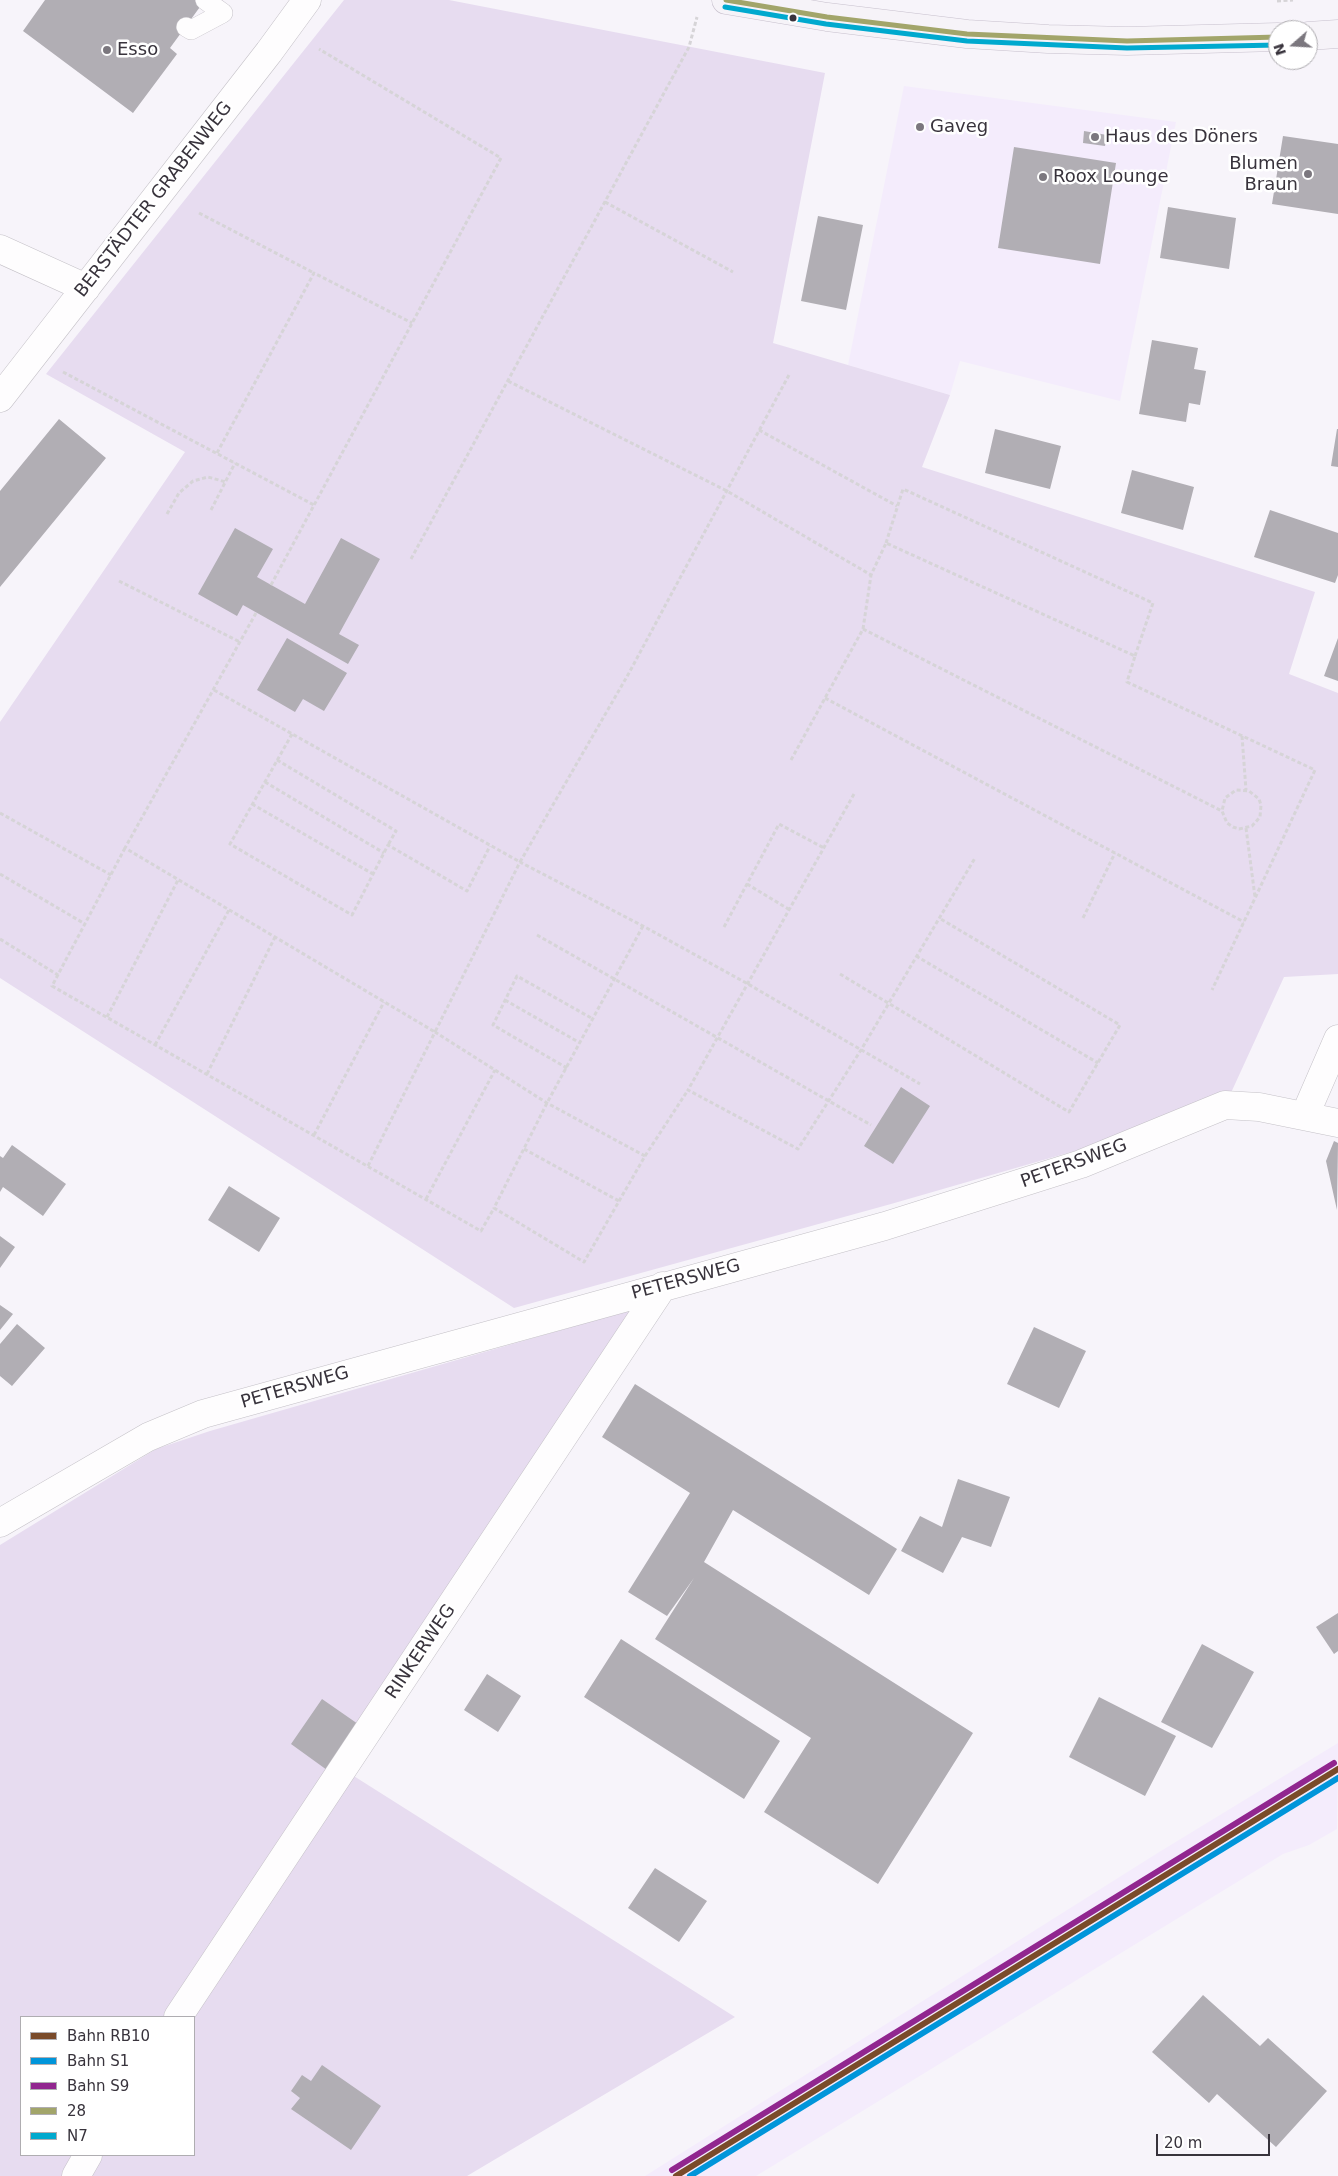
<!DOCTYPE html>
<html>
<head>
<meta charset="utf-8">
<style>
	body { margin:0 }
	#map { position:relative; width:1338px; height:2176px; overflow:hidden; background:#f7f4fa; font-family:"DejaVu Sans",sans-serif }
	canvas { display:block }
	.legend { position:absolute; left:20px; top:2016px; width:175px; height:140px; box-sizing:border-box; background:#fff; border:1px solid #afadb1; margin:0; padding:6px 9px; list-style:none; font-size:15px; color:#38333c }
	.legend li { display:flex; align-items:center; gap:10px; height:25px }
	.legend b { width:25px; border:1px solid #afadb1 }
	.north { position:absolute; left:1268px; top:20px; width:50px; height:50px; box-sizing:border-box; background:#fff; border:1px solid #afadb1; border-radius:50%; rotate:251deg; font-size:14px; font-weight:700; line-height:20px; text-align:center; color:#38333c }
	.north::after { content:''; display:block; margin:auto; width:18px; height:22px; background:#7b777e; clip-path:polygon(50% 0,100% 100%,50% 72%,0 100%) }
	.scale { position:absolute; left:1156px; top:2134px; width:114px; height:22px; box-sizing:border-box; border:2px solid #38333c; border-top:0; padding-left:6px; font-size:15px; line-height:18px; white-space:nowrap; color:#38333c; -webkit-text-stroke:4px #fff; paint-order:stroke }
</style>
</head>
<body>
<div id="map">
<canvas width="1338" height="2176"></canvas>
<ul class="legend">
<li><b style="height:6px;background:#7a4b2a"></b>Bahn RB10</li>
<li><b style="height:6px;background:#0095da"></b>Bahn S1</li>
<li><b style="height:6px;background:#91268f"></b>Bahn S9</li>
<li><b style="height:6px;background:#a2a56a"></b>28</li>
<li><b style="height:6px;background:#00a9ce"></b>N7</li>
</ul>
<div class="north">N</div>
<div class="scale">20 m</div>
</div>
<script>
const c = document.querySelector('canvas').getContext('2d');
c.lineJoin = 'round';
function fillPath(path, color) { c.fillStyle = color; c.fill(path, 'evenodd'); }
const shape = rows => new Path2D(rows.map(r => 'M' + r).join(''));
function stroke(path, color, width, dash) { c.strokeStyle = color; c.lineWidth = width; c.lineCap = dash ? 'butt' : 'round'; c.setLineDash(dash || []); c.stroke(path); }
function write(font, color, halo, rows, align = 'center') {
  c.font = font + ' "DejaVu Sans",sans-serif'; c.lineWidth = 5; c.setLineDash([]); c.textBaseline = 'middle'; c.strokeStyle = halo; c.fillStyle = color; for (const [text, x, y, turn = 0] of rows) {
    c.save(); c.translate(x, y); c.rotate((+turn || 0) * Math.PI / 180); c.textAlign = isNaN(turn) ? turn : align; if (halo) c.strokeText(text, 0, 0); c.fillText(text, 0, 0); c.restore();
  }
}
const built = shape([
	[904,86,1176,122,1120,401,960,361,950,395,848,365],
	[1338,1743,1337,1829,1309,1845,1283,1854,756,2176,645,2176,1156,1854]
]);
const green = shape([
	[344,0,449,0,825,73,773,343,950,395,922,467,1315,592,1289,674,1338,693,1338,974,1284,977,1230,1095,1078,1150,891,1204,514,1308,0,978,0,722,185,452,46,374],
	[634,1309,349,1773,735,2017,467,2176,0,2176,0,1545,156,1449,210,1431],
	[21,2017,194,2017,194,2155,21,2155]
]);
const building = shape([
	[45,0,205,0,170,48,177,54,133,113,23,31],
	[1084,131,1107,135,1105,146,1083,143],
	[1283,136,1338,144,1338,214,1272,204],
	[1014,147,1116,163,1100,264,998,248],
	[1168,207,1236,218,1229,269,1160,258],
	[818,216,863,225,846,310,801,301],
	[1152,340,1198,348,1194,369,1206,371,1200,405,1189,403,1186,422,1139,414],
	[59,419,106,458,0,587,0,491],
	[995,429,1061,446,1050,489,985,473],
	[1337,429,1338,429,1338,467,1331,466],
	[1132,470,1194,487,1183,530,1121,513],
	[1270,510,1338,533,1338,575,1335,583,1254,557],
	[235,528,273,549,257,577,305,604,341,538,380,559,339,634,359,645,348,664,243,605,237,616,198,594],
	[287,638,347,673,324,711,303,699,295,712,257,690],
	[1338,638,1338,681,1324,676],
	[901,1087,930,1106,893,1164,864,1146],
	[1334,1141,1338,1143,1337,1210,1326,1161],
	[12,1145,66,1184,43,1216,3,1187,0,1192,0,1156,3,1158],
	[229,1186,280,1218,259,1252,208,1220],
	[0,1236,15,1247,0,1268],
	[0,1305,13,1314,0,1330],
	[17,1324,45,1348,12,1386,0,1376,0,1344],
	[1034,1327,1086,1351,1059,1408,1007,1384],
	[635,1384,897,1549,869,1595,733,1510,704,1562,973,1733,878,1884,764,1812,811,1738,655,1639,694,1578,667,1616,628,1592,690,1493,602,1437],
	[958,1479,1010,1497,991,1547,962,1537,943,1573,901,1551,920,1516,942,1527],
	[1338,1613,1338,1651,1334,1654,1316,1627],
	[621,1639,780,1741,744,1799,584,1697],
	[1202,1644,1254,1672,1212,1748,1161,1722],
	[487,1674,521,1696,498,1732,464,1710],
	[1099,1697,1176,1736,1145,1796,1069,1757],
	[322,1699,358,1724,327,1770,291,1744],
	[655,1868,707,1901,679,1942,628,1908],
	[1203,1995,1260,2046,1268,2038,1327,2091,1276,2147,1217,2094,1209,2103,1152,2052],
	[322,2065,381,2106,351,2150,291,2109,300,2098,291,2091,302,2075,311,2081]
]);
const path = shape([
	[1277,1,1293,0],
	[605,202,733,272],
	[199,213,314,273],
	[63,372,314,505],
	[508,381,727,491,871,575,886,543,1135,656,1127,682,1315,770,1212,990],
	[759,430,897,506],
	[217,453,314,273,412,323],
	[211,510,235,463],
	[167,514,179,493,193,481,208,477,226,482],
	[886,543,903,489,1153,603,1135,656],
	[411,559,689,47,697,17],
	[119,581,240,642],
	[271,585,501,158,319,49],
	[256,613,125,848,435,1032,520,862,643,926,748,984,920,1084],
	[863,629,1222,811,1227,823,1233,827,1239,829,1252,826,1260,817,1261,805,1259,799,1249,791,1236,790,1225,798,1222,811],
	[214,690,520,862,629,673,790,373],
	[825,698,1244,922],
	[292,734,230,844,352,915,388,845,467,891,490,846],
	[1242,736,1246,790],
	[277,760,396,831,388,845],
	[791,760,863,629,871,575],
	[265,782,384,853],
	[854,794,688,1090,798,1149,861,1050,975,858],
	[252,804,373,874],
	[0,813,111,875],
	[1246,828,1255,897],
	[125,848,52,986,481,1231,494,1208],
	[0,874,85,924],
	[747,884,790,910],
	[1083,918,1115,853],
	[724,927,779,824,824,848],
	[537,935,871,1125],
	[0,939,58,975],
	[916,956,1098,1063],
	[840,974,1069,1112,1120,1025,939,918],
	[505,1000,580,1043],
	[107,1017,178,880],
	[155,1045,229,910],
	[567,1068,493,1025,517,976,593,1019],
	[207,1074,275,937],
	[314,1135,384,1002],
	[524,1149,619,1201],
	[645,1156,688,1090],
	[368,1166,435,1032,547,1103,645,1156,584,1262,494,1208,547,1103,643,926],
	[426,1199,495,1070]
]);
const service = shape([
	[205,0,223,13],
	[186,27,191,30,223,13]
]);
const minor = shape([
	[0,249,86,288],
	[0,398,269,52,307,0],
	[1305,1115,1338,1039],
	[0,1523,148,1437,203,1414,885,1226,1081,1164,1225,1105,1259,1107,1338,1123],
	[178,2017,663,1286],
	[76,2176,88,2155]
]);
const primary = shape([
	[726,0,827,17,967,34,1048,39,1127,41,1278,37],
	[1308,36,1338,34]
]);
const bus1 = shape([
	[726,0,827,17,967,34,1127,41,1278,37]
]);
const bus2 = shape([
	[725,7,826,24,967,41,1127,48,1278,45]
]);
const rail1 = shape([
	[676,2176,1338,1769]
]);
const rail2 = shape([
	[690,2176,1338,1778]
]);
const rail3 = shape([
	[672,2170,1334,1763]
]);
const markers = [
	[793,18,4.5,"#38333c"],
	[107,50,5,"#7b777e"],
	[920,127,5,"#7b777e"],
	[1095,137,5,"#7b777e"],
	[1308,174,5,"#7b777e"],
	[1043,177,5,"#7b777e"]
];
const poiNames = [
	["Esso",117,50],
	["Gaveg",930,127],
	["Haus des Döners",1105,137],
	["Blumen",1298,164,"right"],
	["Braun",1298,185,"right"],
	["Roox Lounge",1053,177]
];
const streetNames = [
	["BERSTÄDTER GRABENWEG",154,200,-52],
	["PETERSWEG",1074,1164,-20],
	["PETERSWEG",686,1280,-15],
	["PETERSWEG",295,1388,-16],
	["RINKERWEG",421,1652,-56]
];
fillPath(built, '#f4ecfc');
fillPath(green, '#e7dcf0');
fillPath(building, '#b1aeb4');
stroke(service, '#c4c1c7', 20);
stroke(minor, '#c4c1c7', 29);
stroke(primary, '#c7c0cd', 29);
stroke(path, '#d6d4d7', 3, [4, 2.5]);
stroke(service, '#fefdfe', 19);
stroke(minor, '#fefdfe', 28);
stroke(primary, '#f6f3f8', 28);
stroke(bus1, '#a2a56a', 5);
stroke(bus2, '#00a9ce', 5);
stroke(rail1, '#7a4b2a', 6);
stroke(rail2, '#0095da', 6);
stroke(rail3, '#91268f', 6);
for (const [x, y, r, color] of markers) { const dot = new Path2D(); dot.arc(x, y, r, 0, 2 * Math.PI); c.fillStyle = color; c.fill(dot); stroke(dot, '#fff', 2); }
write('18px', '#38333c', '#fff', poiNames, 'left');
write('18px', '#38333c', '#fff', streetNames);
</script>
</body>
</html>
